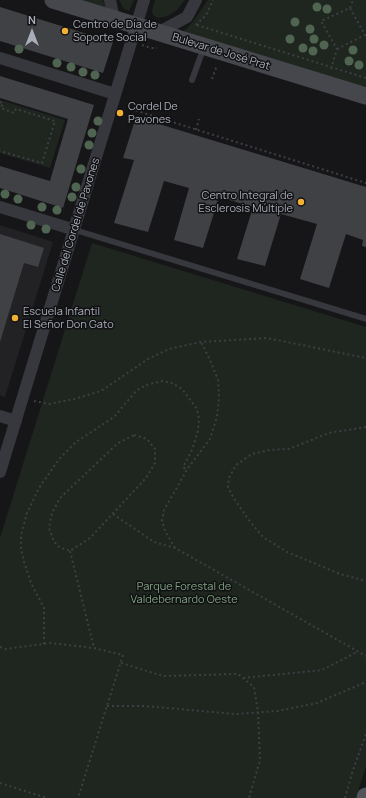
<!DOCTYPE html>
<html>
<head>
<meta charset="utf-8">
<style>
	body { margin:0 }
	#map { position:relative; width:366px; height:798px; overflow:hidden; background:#161618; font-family:Manrope,sans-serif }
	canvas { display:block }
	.north { position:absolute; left:12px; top:12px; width:40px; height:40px; -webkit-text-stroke:3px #111113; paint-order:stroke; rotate:0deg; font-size:11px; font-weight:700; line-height:16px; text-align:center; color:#a8adb8 }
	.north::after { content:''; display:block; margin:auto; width:14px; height:18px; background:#a8adb8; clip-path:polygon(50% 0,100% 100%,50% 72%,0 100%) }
</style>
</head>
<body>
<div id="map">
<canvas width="366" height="798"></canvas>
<div class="north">N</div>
</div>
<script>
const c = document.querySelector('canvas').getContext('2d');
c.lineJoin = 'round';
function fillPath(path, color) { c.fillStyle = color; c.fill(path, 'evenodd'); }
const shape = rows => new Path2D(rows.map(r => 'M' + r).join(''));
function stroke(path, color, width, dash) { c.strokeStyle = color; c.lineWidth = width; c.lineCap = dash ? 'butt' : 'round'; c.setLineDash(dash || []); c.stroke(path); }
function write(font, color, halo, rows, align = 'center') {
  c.font = font + ' Manrope,sans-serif'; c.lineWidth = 3; c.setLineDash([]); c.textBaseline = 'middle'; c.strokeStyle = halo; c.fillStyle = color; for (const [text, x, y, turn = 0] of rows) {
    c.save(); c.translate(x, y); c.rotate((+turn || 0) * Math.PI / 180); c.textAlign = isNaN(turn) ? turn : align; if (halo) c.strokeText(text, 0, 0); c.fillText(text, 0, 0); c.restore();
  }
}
const built = shape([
	[0,225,53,242,5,397,0,395]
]);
const green = shape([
	[73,0,103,0,107,10],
	[119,0,134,0,129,11,124,9],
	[155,0,185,0,177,10,168,16,158,18,153,15,152,11],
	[208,0,366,0,366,87,182,33,192,23],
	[0,100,65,120,50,168,0,153],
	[92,243,366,327,366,766,356,798,0,798,0,538]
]);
const building = shape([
	[0,7,113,42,103,73,0,41],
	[0,76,94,105,63,208,0,188,0,166,50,181,68,119,0,98],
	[136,117,366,187,366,247,362,246,363,240,346,234,329,288,300,279,317,224,281,214,265,266,237,259,253,207,219,197,203,248,174,240,189,188,164,181,148,232,114,223,134,160,123,158],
	[0,234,44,248,38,267,24,263,0,342]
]);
const path = shape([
	[196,25,206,15,213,0],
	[197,25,366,78],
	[142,45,151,48,157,48],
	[337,49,365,35,350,8],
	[331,69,337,49,321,21,350,8,353,0],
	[212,79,217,65],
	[0,102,3,103,1,108,14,113,16,109,55,121,42,163,0,151],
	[131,109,366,183],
	[196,130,199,119],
	[34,401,49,404,74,399,101,391,148,359,169,349,201,342,267,338,366,358],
	[366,427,329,433,289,449,269,450,252,454,236,465,229,478,228,487,233,497,248,519,263,537,287,552,340,574,366,581],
	[134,435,147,439,155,449,155,463,146,478,90,538,70,551,57,546,53,539,49,528,52,513,60,498,118,443,134,435],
	[113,514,154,542,175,548,366,656],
	[175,548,165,531,162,521,164,510,188,468,210,439,217,417,219,398,218,380,210,360,201,342],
	[70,551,94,648],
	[44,644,44,608,31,583,24,562,21,548,21,535,27,513,39,488,60,458,76,442,114,417,136,391,146,385,162,381,172,383,182,389,197,409,199,419,198,431,192,450,183,467,187,470],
	[0,647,6,649,50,643,94,648,123,655,78,798],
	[121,663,163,676,238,674,254,687,258,712,260,760,249,798],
	[243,678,322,670,357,652],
	[107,706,145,706,235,714,278,711,317,703,366,682],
	[0,783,47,798],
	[345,798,353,770,366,734]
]);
const lane = shape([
	[192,80,204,47],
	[75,230,366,319]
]);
const street = shape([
	[110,0,114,19],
	[159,32,187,17,196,0],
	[0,58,115,94],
	[0,207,75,230],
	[0,416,16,421],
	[0,472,144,0]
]);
const secondary = shape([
	[53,0,366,96]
]);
const primary = shape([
	[366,798,366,797]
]);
const trees = [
	[317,7],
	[327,9],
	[295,22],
	[310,29],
	[290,39],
	[314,39],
	[324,45],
	[303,48],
	[19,49],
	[353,50],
	[313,51],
	[349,61],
	[57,63],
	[359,65],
	[71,67],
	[83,72],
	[95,75],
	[98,121],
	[92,133],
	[89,145],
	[81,169],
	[76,187],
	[5,194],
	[72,197],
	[18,199],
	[42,207],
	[57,210],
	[31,225],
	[46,229]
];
const markers = [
	[65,31,4,"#f2b134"],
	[120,113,4,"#f2b134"],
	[301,202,4,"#f2b134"],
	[15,318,4,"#f2b134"]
];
const poiNames = [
	["Centro de Día de",73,25],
	["Soporte Social",73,38],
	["Cordel De",128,107],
	["Pavones",128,120],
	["Centro Integral de",293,196,"right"],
	["Esclerosis Múltiple",293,209,"right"],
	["Escuela Infantil",23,312],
	["El Señor Don Gato",23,325]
];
const streetNames = [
	["Bulevar de José Prat",221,52,17],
	["Calle del Cordel de Pavones",76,225,-73]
];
const parkNames = [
	["Parque Forestal de",184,587],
	["Valdebernardo Oeste",184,600]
];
fillPath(built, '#222225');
fillPath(green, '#1e261f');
fillPath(building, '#404145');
stroke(path, '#3d3f44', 2, [2, 3]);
stroke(lane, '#37383d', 6);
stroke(street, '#37383d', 12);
stroke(secondary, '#45474d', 17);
stroke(primary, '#53555c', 19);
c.fillStyle = '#506452';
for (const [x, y] of trees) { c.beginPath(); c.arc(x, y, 4.5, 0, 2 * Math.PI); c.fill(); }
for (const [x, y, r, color] of markers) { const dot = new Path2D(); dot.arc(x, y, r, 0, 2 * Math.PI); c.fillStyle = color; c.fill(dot); stroke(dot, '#111113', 1.5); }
write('11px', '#a8adb8', '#111113', poiNames, 'left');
write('11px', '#a8adb8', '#111113', streetNames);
write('11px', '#7fa381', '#111113', parkNames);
</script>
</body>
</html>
